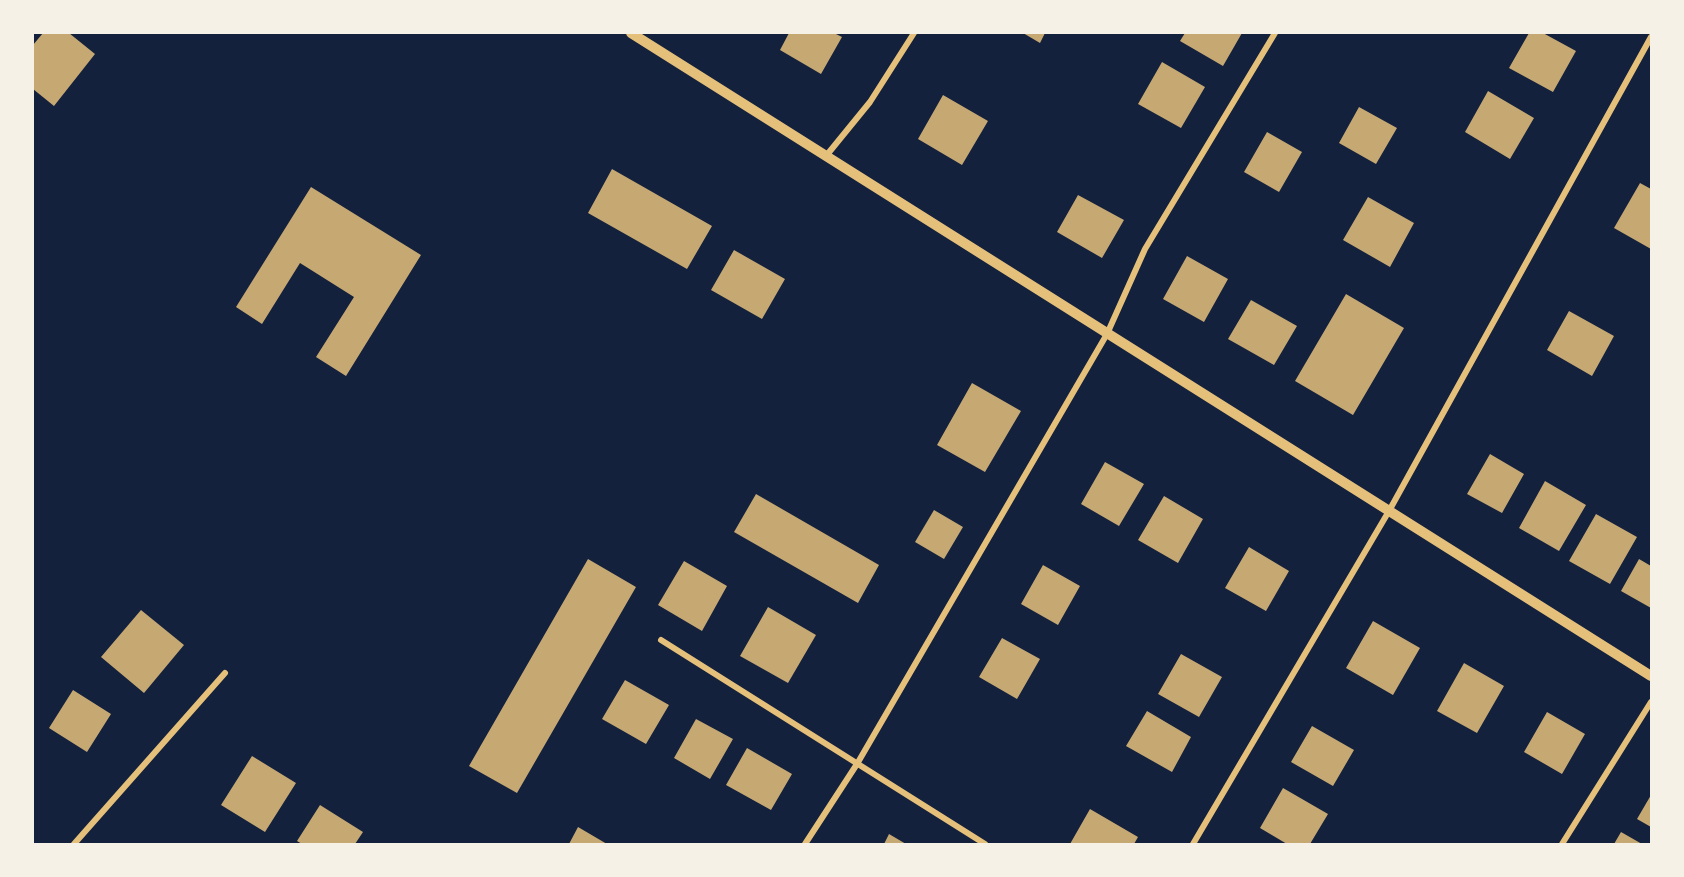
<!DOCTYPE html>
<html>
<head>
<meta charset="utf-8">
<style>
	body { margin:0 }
	#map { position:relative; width:1684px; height:877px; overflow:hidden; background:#14213d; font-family:Rubik,sans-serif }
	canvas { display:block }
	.frame { position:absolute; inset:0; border:34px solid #f6f1e7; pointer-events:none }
</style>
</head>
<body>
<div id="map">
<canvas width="1684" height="877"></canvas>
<div class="frame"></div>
</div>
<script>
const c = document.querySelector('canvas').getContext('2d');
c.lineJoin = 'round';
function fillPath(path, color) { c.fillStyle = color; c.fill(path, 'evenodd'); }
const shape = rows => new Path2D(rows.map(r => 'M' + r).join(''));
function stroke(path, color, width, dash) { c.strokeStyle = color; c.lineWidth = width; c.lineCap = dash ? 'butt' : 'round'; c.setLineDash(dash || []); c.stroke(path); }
const building = shape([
	[43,33,69,33,95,54,54,106,33,89,33,45],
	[789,33,834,33,842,37,821,74,780,50],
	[1023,33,1045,33,1040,43],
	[1185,33,1242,33,1223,66,1180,41],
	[1529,33,1543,33,1576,51,1553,92,1509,68],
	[1162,62,1205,87,1181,128,1138,104],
	[1488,91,1534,118,1510,159,1465,132],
	[943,95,988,121,962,165,918,139],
	[1359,107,1397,128,1376,164,1339,143],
	[1267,132,1302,152,1279,192,1244,172],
	[612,169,712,226,687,269,588,213],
	[1640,183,1651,189,1651,249,1614,228],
	[311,187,421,255,346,376,316,357,354,297,300,263,262,324,236,307],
	[1078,195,1124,220,1102,258,1057,232],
	[1368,197,1414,223,1390,267,1343,240],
	[734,250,785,279,762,319,711,290],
	[1187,256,1228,279,1204,322,1163,299],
	[1346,294,1404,328,1353,415,1295,381],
	[1251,300,1297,326,1274,365,1228,339],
	[1569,311,1614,336,1592,376,1547,350],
	[972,383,1021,411,985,472,937,445],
	[1490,454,1524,474,1502,513,1467,494],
	[1105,462,1144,484,1119,526,1081,504],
	[1545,481,1586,505,1559,551,1519,528],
	[756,494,879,565,858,603,734,532],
	[1164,496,1203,519,1178,563,1138,540],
	[934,510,963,527,944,559,915,542],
	[1596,514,1637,537,1610,584,1569,561],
	[1249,547,1289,571,1266,611,1225,588],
	[588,559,636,587,517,793,469,766],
	[1639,559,1651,566,1651,608,1621,591],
	[684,561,727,586,702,631,658,605],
	[1043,565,1080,586,1058,625,1021,604],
	[768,607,816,635,788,683,740,656],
	[141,610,184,645,144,693,101,657],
	[1373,621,1420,648,1393,695,1346,668],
	[1002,638,1040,659,1017,699,979,677],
	[1181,654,1222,677,1199,717,1158,694],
	[1464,663,1504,686,1477,733,1437,711],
	[625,680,669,705,646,744,602,719],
	[73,690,111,714,87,752,49,728],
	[1147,711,1191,737,1172,772,1126,746],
	[1547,712,1585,734,1562,774,1524,752],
	[696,719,733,739,710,779,674,758],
	[1312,726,1354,750,1333,786,1291,762],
	[747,748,792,774,771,810,726,785],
	[252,756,296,783,265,832,221,805],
	[1283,788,1328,814,1310,844,1287,844,1260,828],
	[1651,795,1651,827,1637,819],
	[320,805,363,832,355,844,302,844,297,841],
	[1090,809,1138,837,1134,844,1070,844],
	[578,827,607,844,569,844],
	[1621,832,1642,844,1614,844],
	[889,834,906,844,884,844]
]);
const minor = shape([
	[826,156,870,102,914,33],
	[661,640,985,844],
	[74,844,225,673],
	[805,844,857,764,1107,334,1145,249,1275,33],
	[1193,844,1389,511,1651,37],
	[1562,844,1651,702]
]);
const tertiary = shape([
	[631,33,1651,676]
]);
fillPath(building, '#c6a872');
stroke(minor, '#e5c07b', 6);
stroke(tertiary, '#e5c07b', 10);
</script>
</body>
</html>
